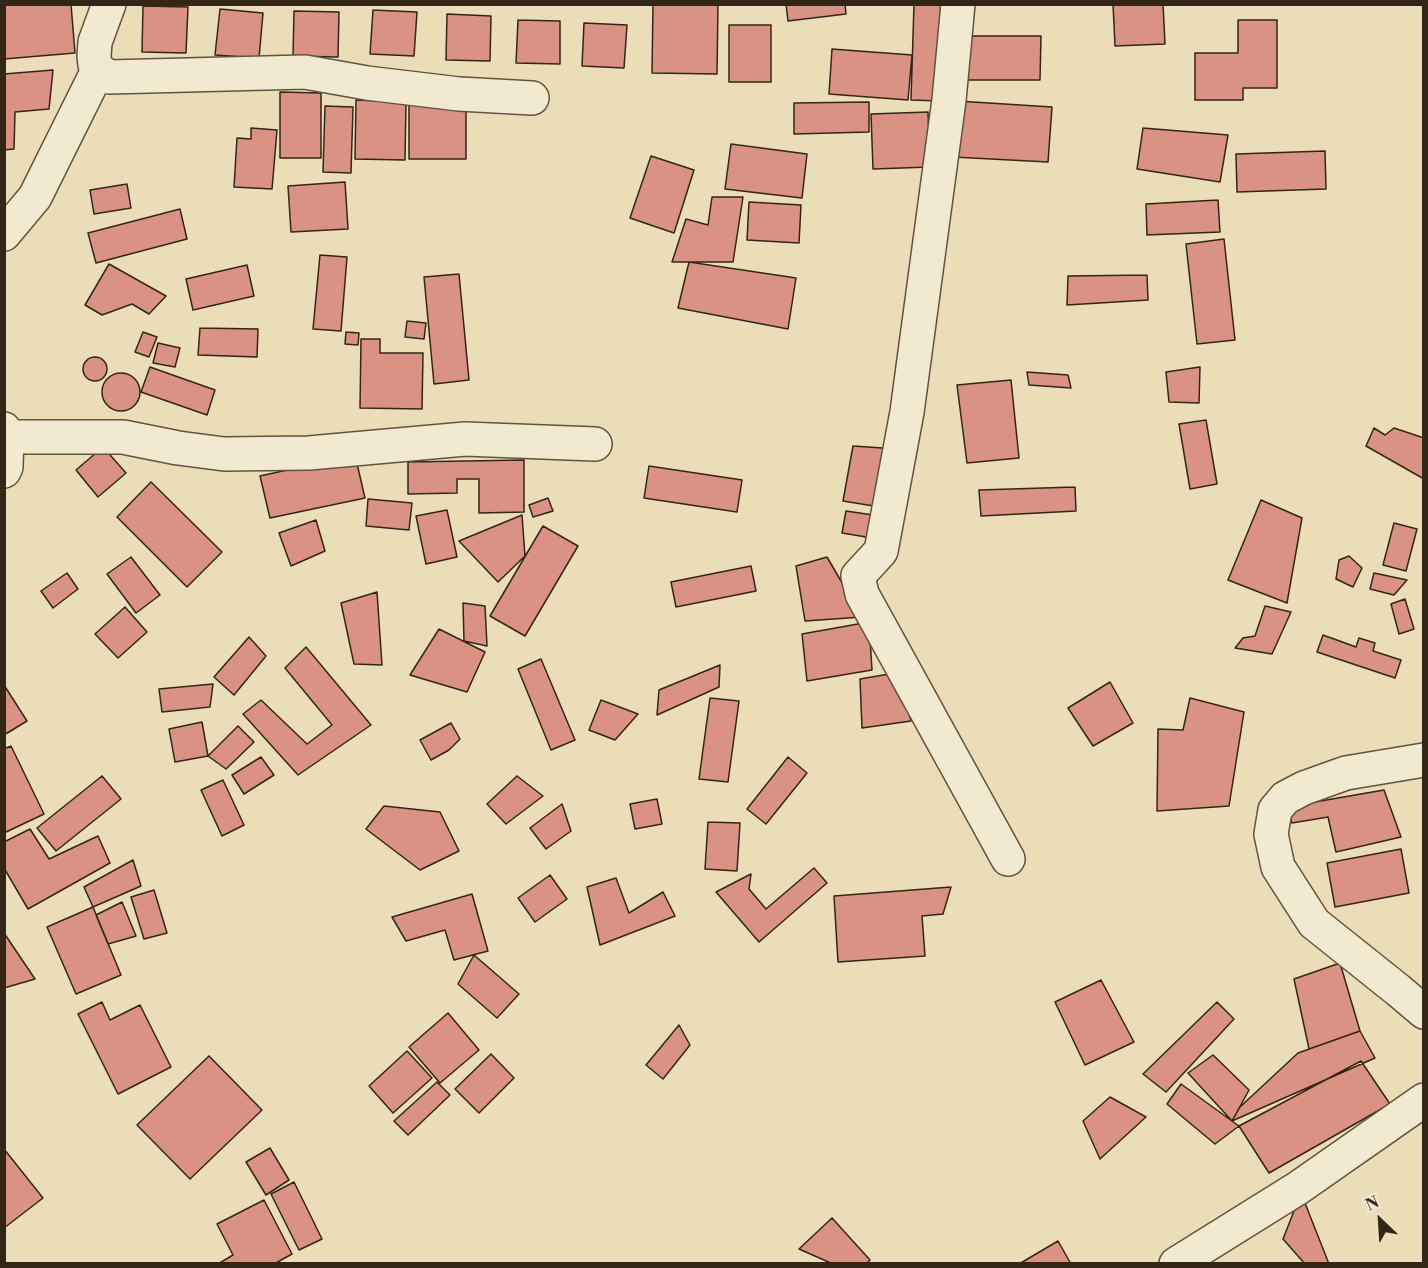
<!DOCTYPE html>
<html>
<head>
<meta charset="utf-8">
<style>
	body { margin:0 }
	#map { position:relative; width:1428px; height:1268px; overflow:hidden; background:#ebddb8; font-family:"Libre Bodoni",serif }
	canvas { display:block }
	.frame { position:absolute; inset:0; border:6px solid #332617; pointer-events:none }
	.north { position:absolute; left:1350px; top:1190px; width:60px; height:60px; -webkit-text-stroke:4px #f2e9d1; paint-order:stroke; rotate:335deg; font-size:16px; font-weight:700; line-height:24px; text-align:center; color:#332617 }
	.north::after { content:''; display:block; margin:auto; width:21px; height:27px; background:#332617; clip-path:polygon(50% 0,100% 100%,50% 72%,0 100%) }
</style>
</head>
<body>
<div id="map">
<canvas width="1428" height="1268"></canvas>
<div class="frame"></div>
<div class="north">N</div>
</div>
<script>
const c = document.querySelector('canvas').getContext('2d');
c.lineJoin = 'round';
function fillPath(path, color) { c.fillStyle = color; c.fill(path, 'evenodd'); }
const shape = rows => new Path2D(rows.map(r => 'M' + r).join(''));
function stroke(path, color, width, dash) { c.strokeStyle = color; c.lineWidth = width; c.lineCap = dash ? 'butt' : 'round'; c.setLineDash(dash || []); c.stroke(path); }
const building = shape([
	[4,4,71,4,75,53,4,59,4,4],
	[653,4,718,4,717,74,652,73,653,4],
	[786,4,845,4,846,14,788,21,786,4],
	[914,4,945,4,942,101,911,100,914,4],
	[1113,4,1163,4,1165,44,1115,46,1113,4],
	[143,6,188,7,186,53,142,52,143,6],
	[220,9,263,13,259,58,215,55,220,9],
	[373,10,417,12,414,56,370,54,373,10],
	[294,11,339,12,338,57,293,56,294,11],
	[447,14,491,16,490,61,446,60,447,14],
	[518,20,560,21,560,64,516,63,518,20],
	[1238,20,1277,20,1277,88,1243,88,1243,100,1195,100,1195,53,1238,53,1238,20],
	[584,23,627,25,624,68,582,66,584,23],
	[729,25,771,25,771,82,729,82,729,25],
	[961,36,1041,36,1040,80,961,80,961,36],
	[832,49,912,55,908,100,829,94,832,49],
	[53,70,49,109,15,112,14,149,4,150,4,74,53,70],
	[280,92,321,93,321,158,280,158,280,92],
	[356,100,406,102,405,160,355,159,356,100],
	[409,101,466,101,466,159,409,159,409,101],
	[957,101,1052,107,1048,162,953,157,957,101],
	[869,102,869,132,794,134,794,103,869,102],
	[325,106,353,107,351,173,323,172,325,106],
	[928,112,930,167,873,169,871,114,928,112],
	[251,128,277,130,272,189,234,187,237,138,251,139,251,128],
	[1143,128,1228,135,1220,182,1137,169,1143,128],
	[731,144,807,154,802,198,725,189,731,144],
	[1325,151,1326,189,1237,192,1236,154,1325,151],
	[651,156,694,170,674,233,630,218,651,156],
	[345,182,348,229,291,232,288,186,345,182],
	[127,184,131,208,94,214,90,190,127,184],
	[712,197,743,197,733,262,672,262,686,219,708,225,712,197],
	[1218,200,1220,232,1147,235,1146,204,1218,200],
	[749,202,801,205,799,243,747,240,749,202],
	[180,209,187,239,96,263,88,233,180,209],
	[1224,239,1235,340,1197,344,1186,244,1224,239],
	[320,255,347,257,341,331,313,329,320,255],
	[689,262,796,278,788,329,678,308,689,262],
	[109,264,166,296,149,314,132,304,102,315,85,305,109,264],
	[247,265,254,296,193,310,186,279,247,265],
	[459,274,469,380,434,384,424,277,459,274],
	[1147,275,1148,300,1067,305,1068,276,1147,275],
	[407,321,426,323,424,339,405,337,407,321],
	[200,328,258,329,257,357,198,355,200,328],
	[143,332,157,337,149,357,135,352,143,332],
	[346,332,359,333,358,345,345,344,346,332],
	[361,339,380,339,380,353,423,353,422,409,360,408,361,339],
	[158,343,180,348,175,367,153,363,158,343],
	'83 369a12 12 0 1 1 24 0a12 12 0 1 1-24 0Z',
	[150,367,215,390,207,415,141,392,150,367],
	[1200,367,1199,403,1169,402,1166,372,1200,367],
	[1027,372,1068,375,1071,388,1029,385,1027,372],
	'102 392a19 19 0 1 1 38 0a19 19 0 1 1-38 0Z',
	[1011,380,1019,458,967,463,957,385,1011,380],
	[1206,420,1217,484,1190,489,1179,424,1206,420],
	[1374,428,1385,435,1394,428,1424,438,1424,479,1366,446,1374,428],
	[853,446,898,449,886,508,843,501,853,446],
	[103,447,126,473,98,497,76,470,103,447],
	[355,455,365,498,270,518,260,476,355,455],
	[524,460,524,512,479,513,479,479,457,479,457,493,408,494,408,462,524,460],
	[649,466,742,480,737,512,644,498,649,466],
	[151,482,222,552,187,587,117,517,151,482],
	[1075,487,1076,511,981,516,979,490,1075,487],
	[548,498,553,511,533,517,529,505,548,498],
	[368,499,412,503,409,530,366,526,368,499],
	[1261,500,1302,518,1287,603,1228,580,1261,500],
	[447,510,457,557,426,564,416,516,447,510],
	[846,511,880,516,872,538,842,533,846,511],
	[522,515,525,556,498,582,459,541,522,515],
	[316,520,325,551,291,566,279,533,316,520],
	[1394,523,1417,529,1406,571,1383,565,1394,523],
	[543,526,578,546,525,636,490,616,543,526],
	[1349,556,1362,568,1353,587,1336,579,1339,560,1349,556],
	[131,557,160,595,136,613,107,574,131,557],
	[827,557,862,617,805,621,796,566,827,557],
	[751,566,756,591,676,607,671,582,751,566],
	[67,573,78,589,53,608,41,591,67,573],
	[1374,573,1407,580,1394,595,1370,589,1374,573],
	[377,592,382,665,354,664,341,603,377,592],
	[1405,599,1414,629,1399,634,1391,604,1405,599],
	[463,603,485,606,487,646,464,641,463,603],
	[1265,606,1291,612,1272,654,1235,648,1243,638,1255,636,1265,606],
	[125,607,147,632,118,658,95,634,125,607],
	[869,622,872,670,807,681,802,634,869,622],
	[439,629,485,652,467,692,410,675,439,629],
	[1323,635,1356,647,1359,638,1375,643,1373,651,1401,660,1395,678,1317,652,1323,635],
	[249,637,266,656,234,695,214,677,249,637],
	[306,647,371,725,298,775,243,714,261,700,307,744,332,725,285,668,306,647],
	[541,659,575,740,551,750,518,669,541,659],
	[720,665,719,687,657,715,659,690,720,665],
	[901,672,911,721,862,728,860,679,901,672],
	[1110,682,1133,723,1093,746,1068,708,1110,682],
	[213,684,210,707,162,712,159,689,213,684],
	[4,685,27,721,4,735,4,685],
	[710,698,739,701,728,782,699,779,710,698],
	[1190,698,1244,712,1229,806,1157,811,1158,729,1183,730,1190,698],
	[601,700,638,714,615,740,589,730,601,700],
	[202,722,208,756,175,762,169,729,202,722],
	[451,723,460,739,449,750,431,760,420,740,451,723],
	[238,726,254,742,226,769,208,756,238,726],
	[11,746,44,814,4,833,4,749,11,746],
	[261,757,274,775,244,794,232,775,261,757],
	[788,757,807,773,766,824,747,809,788,757],
	[102,776,121,799,56,851,37,828,102,776],
	[517,776,543,796,506,824,487,804,517,776],
	[223,780,244,825,222,836,201,790,223,780],
	[1384,790,1401,837,1336,852,1328,817,1292,823,1286,807,1384,790],
	[657,799,662,824,635,829,630,804,657,799],
	[562,804,571,831,546,849,530,828,562,804],
	[384,806,440,812,459,851,420,870,366,829,384,806],
	[708,822,740,823,737,871,705,869,708,822],
	[30,829,49,859,98,836,110,863,28,909,4,868,4,842,30,829],
	[1401,849,1409,893,1335,907,1327,863,1401,849],
	[133,860,141,886,93,907,84,887,133,860],
	[814,868,827,883,759,942,716,892,751,874,749,889,766,909,814,868],
	[550,875,567,899,535,922,518,898,550,875],
	[616,878,629,913,663,892,675,916,600,945,587,887,616,878],
	[951,887,943,914,922,916,925,956,838,962,834,896,951,887],
	[154,890,167,933,144,939,131,897,154,890],
	[472,894,488,951,454,960,445,930,406,941,392,917,472,894],
	[122,902,136,936,108,944,96,915,122,902],
	[93,907,121,975,76,994,47,927,93,907],
	[4,933,35,979,4,988,4,933],
	[474,955,519,994,497,1018,458,984,474,955],
	[1340,963,1360,1031,1309,1049,1294,979,1340,963],
	[1101,980,1134,1042,1085,1065,1055,1002,1101,980],
	[102,1002,110,1020,140,1005,171,1067,118,1094,78,1014,102,1002],
	[1217,1002,1234,1019,1166,1092,1143,1074,1217,1002],
	[448,1013,479,1050,440,1083,409,1047,448,1013],
	[679,1025,690,1045,663,1079,646,1065,679,1025],
	[1360,1031,1375,1058,1232,1121,1240,1107,1298,1053,1360,1031],
	[407,1051,432,1078,393,1113,369,1086,407,1051],
	[491,1054,514,1078,479,1113,455,1089,491,1054],
	[1213,1055,1249,1090,1232,1121,1188,1073,1213,1055],
	[209,1056,262,1110,190,1179,137,1125,209,1056],
	[1361,1061,1390,1104,1269,1173,1239,1126,1361,1061],
	[437,1082,450,1095,408,1135,394,1121,437,1082],
	[1181,1084,1232,1121,1239,1126,1215,1144,1167,1104,1181,1084],
	[1110,1097,1146,1117,1100,1159,1083,1121,1110,1097],
	[270,1148,289,1180,266,1195,246,1162,270,1148],
	[4,1149,43,1198,4,1228,4,1149],
	[294,1182,322,1239,299,1250,271,1194,294,1182],
	[1301,1193,1329,1264,1305,1264,1283,1239,1301,1193],
	[264,1200,292,1254,274,1264,218,1264,233,1255,217,1224,264,1200],
	[832,1218,870,1260,866,1264,833,1264,799,1249,832,1218],
	[1058,1241,1071,1264,1019,1264,1058,1241]
]);
const minor = shape([
	[109,4,95,42,94,56,95,65,98,70,109,77,305,72,367,83,459,94,532,98],
	[958,4,949,100,907,412,881,551,858,576,862,594,1008,859],
	[4,234,35,197,98,70],
	[4,429,7,437,6,467,4,471],
	[7,437,123,437,178,448,224,454,309,453,465,439,595,444],
	[1424,760,1346,773,1304,788,1285,798,1275,810,1271,834,1278,867,1314,923,1398,990,1424,1012],
	[1176,1264,1298,1188,1424,1100]
]);
fillPath(building, '#da9284');
stroke(building, '#332617', 1.5);
stroke(minor, '#61543f', 36);
stroke(minor, '#f2e9d1', 33);
</script>
</body>
</html>
